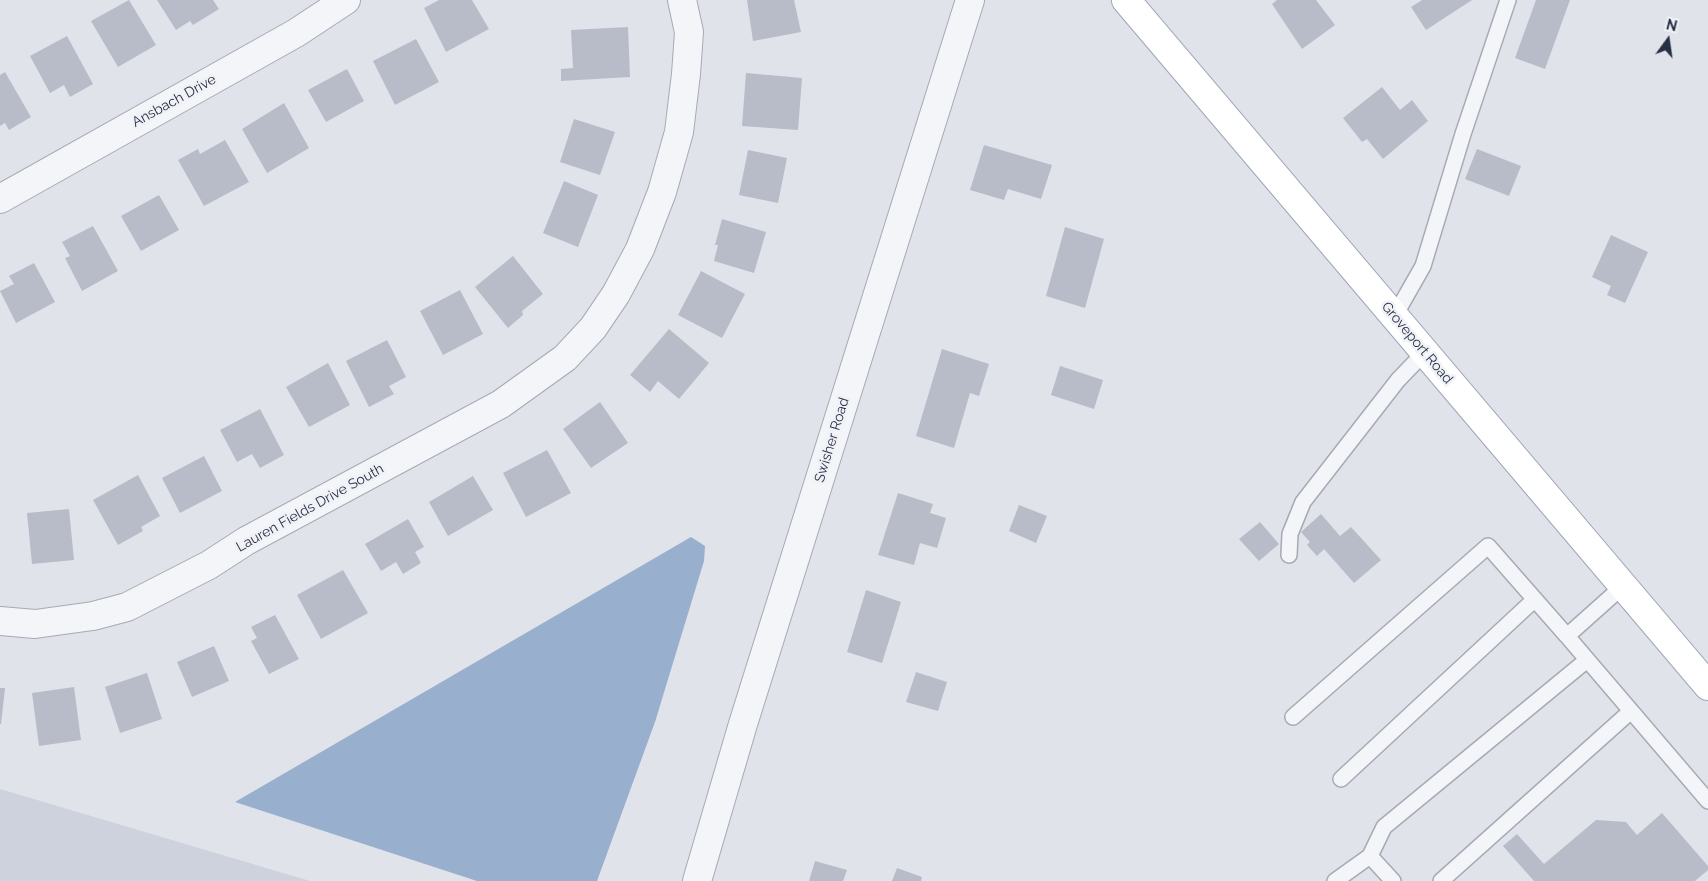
<!DOCTYPE html>
<html>
<head>
<meta charset="utf-8">
<style>
	body { margin:0 }
	#map { position:relative; width:1708px; height:881px; overflow:hidden; background:#e0e3ea; font-family:Raleway,sans-serif }
	canvas { display:block }
	.north { position:absolute; left:1643px; top:15px; width:50px; height:50px; -webkit-text-stroke:4px #f0f2f7; paint-order:stroke; rotate:14deg; font-size:14px; font-weight:700; line-height:20px; text-align:center; color:#273043 }
	.north::after { content:''; display:block; margin:auto; width:18px; height:22px; background:#273043; clip-path:polygon(50% 0,100% 100%,50% 72%,0 100%) }
</style>
</head>
<body>
<div id="map">
<canvas width="1708" height="881"></canvas>
<div class="north">N</div>
</div>
<script>
const c = document.querySelector('canvas').getContext('2d');
c.lineJoin = 'round';
function fillPath(path, color) { c.fillStyle = color; c.fill(path, 'evenodd'); }
const shape = rows => new Path2D(rows.map(r => 'M' + r).join(''));
function stroke(path, color, width, dash) { c.strokeStyle = color; c.lineWidth = width; c.lineCap = dash ? 'butt' : 'round'; c.setLineDash(dash || []); c.stroke(path); }
function write(font, color, halo, rows, align = 'center') {
  c.font = font + ' Raleway,sans-serif'; c.lineWidth = 5; c.setLineDash([]); c.textBaseline = 'middle'; c.strokeStyle = halo; c.fillStyle = color; for (const [text, x, y, turn = 0] of rows) {
    c.save(); c.translate(x, y); c.rotate((+turn || 0) * Math.PI / 180); c.textAlign = isNaN(turn) ? turn : align; if (halo) c.strokeText(text, 0, 0); c.fillText(text, 0, 0); c.restore();
  }
}
const built = shape([
	[0,789,310,881,0,881]
]);
const water = shape([
	[691,537,705,546,704,561,655,722,597,881,477,881,235,802]
]);
const building = shape([
	[129,0,156,45,118,67,91,21],
	[157,0,213,0,219,9,193,25,190,21,176,30],
	[439,0,472,0,489,29,446,52,424,8],
	[747,0,794,0,801,32,753,41],
	[1277,0,1316,0,1335,25,1302,49,1272,4],
	[1422,0,1472,0,1426,30,1411,7],
	[1536,0,1570,0,1545,69,1515,58],
	[628,27,630,77,561,81,561,69,573,68,571,30],
	[67,36,93,84,70,97,64,85,50,93,30,56],
	[416,39,439,82,395,105,373,61],
	[347,69,364,101,326,122,308,90],
	[5,72,31,117,9,130,5,123,0,126,0,75],
	[746,73,802,78,798,130,742,126],
	[1382,87,1400,110,1412,100,1428,121,1383,159,1367,139,1362,142,1343,118],
	[284,103,309,148,267,173,242,129],
	[574,119,615,132,600,175,560,162],
	[225,140,249,182,204,206,178,160,198,149,200,154],
	[984,145,1052,165,1041,199,1008,189,1004,200,970,190],
	[1477,149,1521,166,1509,196,1465,179],
	[748,150,787,158,778,203,739,195],
	[564,181,598,195,578,247,543,233],
	[159,195,179,230,141,251,121,216],
	[722,219,766,232,754,273,714,261,718,245,715,245],
	[93,226,118,271,82,291,65,258,70,256,62,242],
	[1065,227,1104,239,1085,308,1046,296],
	[1611,235,1648,252,1625,303,1607,295,1611,286,1592,277],
	[513,256,543,294,522,311,523,315,508,328,475,287],
	[34,263,55,302,16,323,0,291,14,284,9,276],
	[701,271,745,294,722,338,678,315],
	[460,290,483,334,443,355,420,311],
	[669,329,709,363,679,399,658,381,650,392,630,375],
	[387,340,406,377,389,386,394,394,369,407,346,361],
	[942,349,989,364,979,396,970,393,954,448,916,436],
	[328,363,350,405,309,427,286,387],
	[1060,366,1103,380,1094,409,1051,395],
	[600,402,628,443,591,468,563,429],
	[260,409,284,455,260,468,252,454,237,462,220,430],
	[547,450,571,493,526,517,503,473],
	[204,456,222,491,180,513,162,478],
	[138,475,160,516,141,527,143,531,118,545,93,500],
	[473,476,493,510,448,536,429,502],
	[898,493,933,504,930,513,946,518,937,548,920,543,914,565,878,555],
	[1019,505,1047,516,1036,543,1009,531],
	[69,509,74,560,32,564,27,513],
	[1321,514,1340,536,1351,527,1381,560,1354,583,1324,549,1317,556,1307,545,1310,542,1301,532],
	[408,519,424,547,415,552,421,563,403,574,396,562,381,571,365,544],
	[1260,522,1279,544,1259,561,1239,539],
	[343,570,368,613,321,639,297,595],
	[866,590,901,602,882,663,847,652],
	[275,615,299,659,269,674,251,641,257,638,251,627],
	[214,646,229,681,192,697,177,662],
	[916,672,947,682,938,711,906,702],
	[147,673,162,719,120,733,105,687],
	[74,687,81,740,39,746,32,693],
	[0,688,5,688,1,724,0,724],
	[1662,813,1708,866,1708,870,1695,881,1534,881,1503,846,1517,834,1544,864,1596,820,1626,822,1637,835],
	[815,861,847,870,843,881,809,881],
	[897,868,922,877,921,881,892,881]
]);
const service = shape([
	[1394,317,1423,266,1463,134,1508,0],
	[1289,555,1290,534,1303,502,1398,380,1425,352],
	[1567,636,1708,801],
	[1293,717,1488,546,1567,636,1623,586],
	[1341,779,1534,600],
	[1335,881,1370,856],
	[1393,881,1370,856,1384,827,1587,660],
	[1441,881,1631,711]
]);
const minor = shape([
	[0,199,296,33,346,0],
	[0,621,35,624,93,616,127,607,209,565,246,541,501,404,565,358,593,328,616,294,640,249,662,192,679,132,686,74,689,32,682,0],
	[697,881,743,724,970,0]
]);
const primary = shape([
	[1126,0,1708,686]
]);
const streetNames = [
	["Ansbach Drive",174,101,-29],
	["Groveport Road",1417,343,50],
	["Swisher Road",832,440,-73],
	["Lauren Fields Drive South",310,508,-29]
];
fillPath(built, '#ced2dc');
fillPath(water, '#98afcd');
fillPath(building, '#b7bcc8');
stroke(service, '#a5aab5', 18);
stroke(minor, '#a5aab5', 30);
stroke(primary, '#9ea7b7', 30);
stroke(service, '#f3f5f8', 15);
stroke(minor, '#f3f5f8', 28);
stroke(primary, '#fff', 28);
write('14px', '#273043', '#f0f2f7', streetNames);
</script>
</body>
</html>
